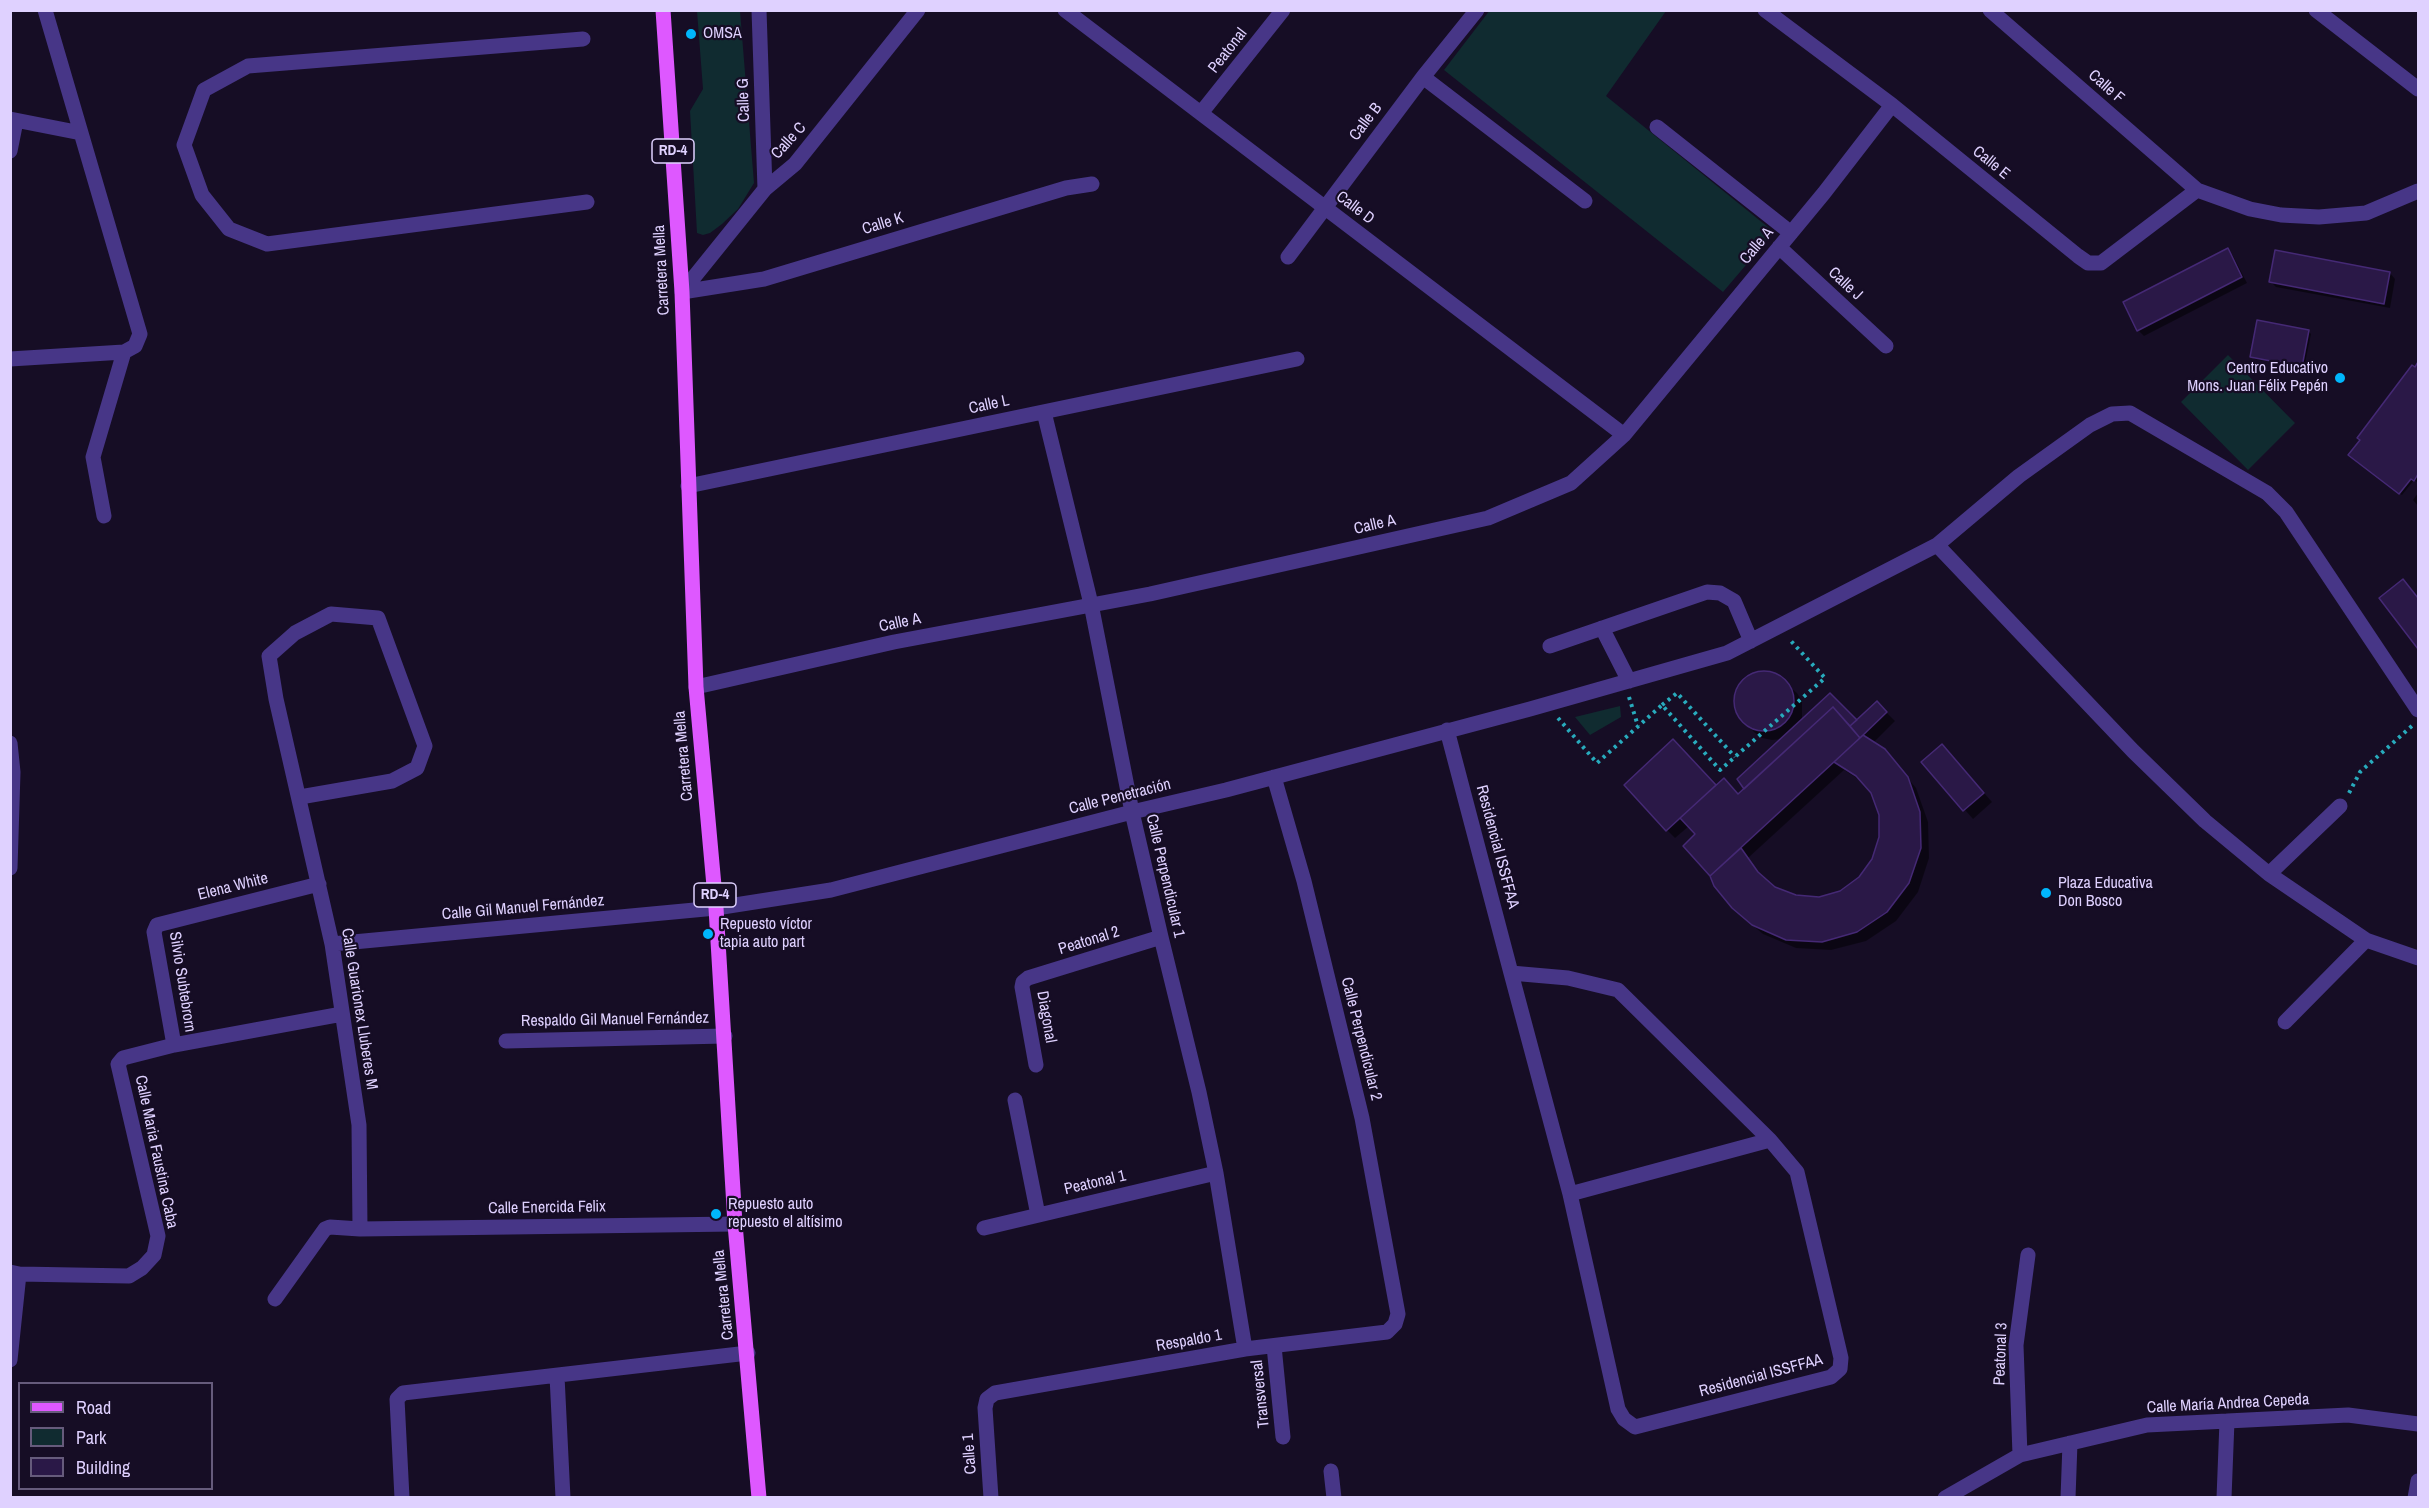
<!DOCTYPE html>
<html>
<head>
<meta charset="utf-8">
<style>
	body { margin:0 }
	#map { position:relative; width:2429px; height:1508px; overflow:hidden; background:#160d25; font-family:"Archivo Narrow",sans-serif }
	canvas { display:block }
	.frame { position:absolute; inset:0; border:12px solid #dfd1ff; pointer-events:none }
	.legend { position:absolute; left:18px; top:1382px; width:195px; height:108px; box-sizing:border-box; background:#160d25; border:2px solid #665b7c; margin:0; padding:8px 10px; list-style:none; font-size:18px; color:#dfd1ff }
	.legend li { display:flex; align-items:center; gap:12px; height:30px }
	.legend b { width:30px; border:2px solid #665b7c }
</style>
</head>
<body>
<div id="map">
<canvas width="2429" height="1508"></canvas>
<div class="frame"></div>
<ul class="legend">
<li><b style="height:8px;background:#de58ff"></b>Road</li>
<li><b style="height:16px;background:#102b30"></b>Park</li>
<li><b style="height:16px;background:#2a1847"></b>Building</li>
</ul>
</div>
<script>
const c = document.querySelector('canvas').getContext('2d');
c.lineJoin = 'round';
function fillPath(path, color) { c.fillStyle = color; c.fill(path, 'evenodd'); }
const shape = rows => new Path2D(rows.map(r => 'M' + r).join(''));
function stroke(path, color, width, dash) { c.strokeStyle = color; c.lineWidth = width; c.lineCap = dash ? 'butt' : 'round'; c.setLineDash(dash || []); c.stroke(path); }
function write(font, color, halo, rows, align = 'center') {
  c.font = font + ' "Archivo Narrow",sans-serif'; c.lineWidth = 4.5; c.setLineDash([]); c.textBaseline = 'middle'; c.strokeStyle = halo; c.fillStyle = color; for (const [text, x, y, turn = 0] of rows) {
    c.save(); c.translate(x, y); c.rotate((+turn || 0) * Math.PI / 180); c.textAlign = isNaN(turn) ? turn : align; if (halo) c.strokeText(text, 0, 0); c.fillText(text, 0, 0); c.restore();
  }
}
const green = shape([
	[1490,10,1666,11,1606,96,1774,232,1723,292,1444,70],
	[697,11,740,11,754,183,738,209,722,224,710,233,703,235,697,233,690,111,703,89],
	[2228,355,2295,423,2248,470,2181,402],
	[1620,706,1621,717,1590,735,1575,717]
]);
const shadow = shape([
	[2228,250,2233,256,2247,283,2144,336,2138,330],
	[2390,273,2395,279,2390,308,2276,287,2270,281],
	[2309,332,2311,334,2304,368,2254,359,2252,356],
	[2418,365,2418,480,2417,482,2414,480,2402,495,2352,458],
	[2418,493,2418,506,2413,500],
	[2403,581,2418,598,2418,646,2382,598],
	[1764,672,1773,673,1797,693,1802,701,1802,721,1830,695,1857,722,1886,712,1895,721,1873,743,1893,760,1916,788,1928,822,1929,858,1918,892,1896,921,1866,941,1831,950,1796,948,1763,934,1743,917,1711,875,1685,846,1698,834,1689,826,1675,838,1667,830,1682,750,1716,787,1739,796,1783,739,1772,740,1762,738,1754,732,1738,714,1735,705,1740,685,1747,678],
	[1844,770,1863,782,1872,793,1880,814,1881,838,1874,860,1860,878,1841,892,1819,898,1796,897,1774,889,1764,880,1748,858],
	[1951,755,1992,802,1973,819,1923,762]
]);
const building = shape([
	[2228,248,2242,277,2137,331,2123,302,2228,248],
	[2275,250,2390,272,2384,304,2269,282,2275,250],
	[2257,320,2309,330,2302,367,2250,357,2257,320],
	[2418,362,2418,474,2414,481,2411,479,2399,494,2348,455,2360,440,2357,438,2412,365,2415,367,2418,362],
	[2403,579,2418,598,2418,649,2379,598,2403,579],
	'1734 701a30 30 0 1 1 60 0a30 30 0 1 1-60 0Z',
	[1830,693,1857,720,1850,726,1833,707,1744,789,1737,779,1830,693],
	[1877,701,1887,712,1860,738,1850,726,1877,701],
	[1833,707,1860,738,1710,876,1683,846,1695,834,1680,818,1724,778,1738,794,1833,707],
	[1863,735,1885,749,1908,777,1920,812,1921,848,1909,883,1887,912,1857,932,1822,942,1786,940,1752,925,1732,908,1714,886,1710,876,1741,848,1758,872,1775,887,1796,895,1819,897,1840,891,1859,877,1872,859,1879,837,1879,815,1871,793,1856,776,1834,762,1863,735],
	[1673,739,1716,785,1666,831,1624,785,1673,739],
	[1942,744,1984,793,1963,811,1921,762,1942,744]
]);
const path = shape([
	[1629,697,1638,726],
	[1662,705,1677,693,1735,757],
	[1558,718,1597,763,1662,705,1720,770,1825,678,1790,640],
	[2349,793,2360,772,2413,725]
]);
const minor = shape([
	[759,10,765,189],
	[1065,10,1624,435],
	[1765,10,1892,105,2078,256,2088,263,2101,263,2197,190],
	[1990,10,2197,190,2250,209,2281,215,2319,217,2366,213,2418,191],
	[2316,10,2418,89],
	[583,39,248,66,204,90,184,145,202,195,229,229,267,244,587,202],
	[1423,77,1585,201],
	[1201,113,1283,10],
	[10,119,81,133],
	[1657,127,1791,233],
	[10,151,16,121],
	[1779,247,1886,346],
	[1288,257,1423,77,1477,10],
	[682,292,764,279,1066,188,1092,184],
	[682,292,765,189,795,164,918,10],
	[10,359,124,352,135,346,140,334,45,10],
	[1044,412,1091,604,1132,812,1161,937,1199,1092,1216,1173,1245,1349],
	[688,486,1297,359],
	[104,516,93,457,124,352],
	[1937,545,2133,751,2205,821,2269,874,2366,940,2418,958],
	[1602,628,1629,681],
	[1550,646,1707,592,1720,593,1734,601,1751,641],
	[696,687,894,642,1150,594,1488,518,1571,483,1624,435,1824,193,1892,105],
	[1447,730,1511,973,1570,1194,1618,1409,1624,1419,1635,1427,1831,1377,1840,1369,1841,1358,1797,1172,1770,1140,1618,990,1568,978,1511,973],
	[10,743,13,772,10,868],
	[300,797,392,781,417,768,425,746,378,618,331,614,295,633,269,656,276,699,332,944,359,1125,360,1229],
	[2269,874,2340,806],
	[332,944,716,908,831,890,1132,812,1226,790,1530,709,1727,653,1937,545,2019,476,2090,425,2112,414,2130,413,2267,493,2286,512,2418,710],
	[2285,1022,2366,940],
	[506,1041,725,1036],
	[174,1045,154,932,157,925,319,884],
	[1036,1065,1022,987,1023,982,1028,978,1161,937],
	[1015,1100,1038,1215],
	[1570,1194,1770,1140],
	[984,1228,1216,1173],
	[10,1272,19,1274,129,1276,142,1268,154,1255,158,1236,118,1064,123,1058,174,1045,342,1014],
	[275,1299,325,1229,330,1227,360,1229,735,1224],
	[1274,1346,1283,1437],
	[10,1360,19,1274],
	[557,1376,563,1498],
	[2020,1455,2016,1345,2028,1255],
	[1331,1471,1334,1498],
	[402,1498,397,1399,403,1393,748,1353],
	[991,1498,985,1408,987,1399,995,1393,1245,1349,1387,1332,1395,1324,1398,1314,1362,1118,1304,881,1274,777],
	[1945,1498,2020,1455,2147,1425,2348,1415,2418,1424],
	[2068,1498,2070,1443],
	[2224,1498,2227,1421],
	[2415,1498,2418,1481]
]);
const major = shape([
	[663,10,682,292,696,687,716,908,735,1224,759,1498]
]);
const markers = [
	[691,34,6,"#00b6fc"],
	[2340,378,6,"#00b6fc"],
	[2046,893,6,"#00b6fc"],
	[708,934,6,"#00b6fc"],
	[716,1214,6,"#00b6fc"]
];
const shields = [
	[673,151,42],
	[715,895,42]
];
const shieldNames = [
	["RD-4",673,151],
	["RD-4",715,895]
];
const poiNames = [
	["OMSA",703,34],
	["Centro Educativo",2328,369,"right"],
	["Mons. Juan Félix Pepén",2328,387,"right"],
	["Plaza Educativa",2058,884],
	["Don Bosco",2058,902],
	["Repuesto víctor",720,925],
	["tapia auto part",720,943],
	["Repuesto auto",728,1205],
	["repuesto el altísimo",728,1223]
];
const streetNames = [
	["Peatonal",1228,51,-52],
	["Calle F",2106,87,41],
	["Calle G",744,100,-92],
	["Calle B",1366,122,-53],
	["Calle C",789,141,-48],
	["Calle E",1991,163,39],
	["Calle D",1355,208,37],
	["Calle K",883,224,-17],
	["Calle A",1757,246,-50],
	["Carretera Mella",662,270,-93],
	["Calle J",1845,284,43],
	["Calle L",989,405,-12],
	["Calle A",1375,525,-13],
	["Calle A",900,623,-12],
	["Carretera Mella",684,756,-95],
	["Calle Penetración",1120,797,-14],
	["Residencial ISSFFAA",1497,847,75],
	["Calle Perpendicular 1",1165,876,77],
	["Elena White",233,887,-14],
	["Calle Gil Manuel Fernández",523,908,-5],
	["Peatonal 2",1089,941,-17],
	["Silvio Subtebrorn",182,982,81],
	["Calle Guarionex Lluberes M",359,1009,81],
	["Diagonal",1046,1017,80],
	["Respaldo Gil Manuel Fernández",615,1020,-1],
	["Calle Perpendicular 2",1361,1039,76],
	["Calle Maria Faustina Caba",156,1152,78],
	["Peatonal 1",1095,1183,-13],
	["Calle Enercida Felix",547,1208,-1],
	["Carretera Mella",724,1295,-96],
	["Respaldo 1",1189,1341,-10],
	["Peatonal 3",2001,1354,-88],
	["Residencial ISSFFAA",1761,1376,-15],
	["Transversal",1261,1394,-96],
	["Calle María Andrea Cepeda",2228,1404,-3],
	["Calle 1",970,1454,-94]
];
fillPath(green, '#102b30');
fillPath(shadow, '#0007');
fillPath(building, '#2a1847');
stroke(building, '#452975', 1.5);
stroke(path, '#28abbd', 4, [3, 4.5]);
stroke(minor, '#473687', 15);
stroke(major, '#de58ff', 15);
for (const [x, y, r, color] of markers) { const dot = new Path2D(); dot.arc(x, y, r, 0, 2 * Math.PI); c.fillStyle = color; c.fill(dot); stroke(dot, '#160d25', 2); }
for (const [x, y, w] of shields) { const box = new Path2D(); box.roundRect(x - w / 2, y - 12, w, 24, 4.5); c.fillStyle = '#160d25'; c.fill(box); stroke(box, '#dfd1ff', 1.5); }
write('bold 15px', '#dfd1ff', null, shieldNames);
write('16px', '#dfd1ff', '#160d25', poiNames, 'left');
write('16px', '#dfd1ff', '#160d25', streetNames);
</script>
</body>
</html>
